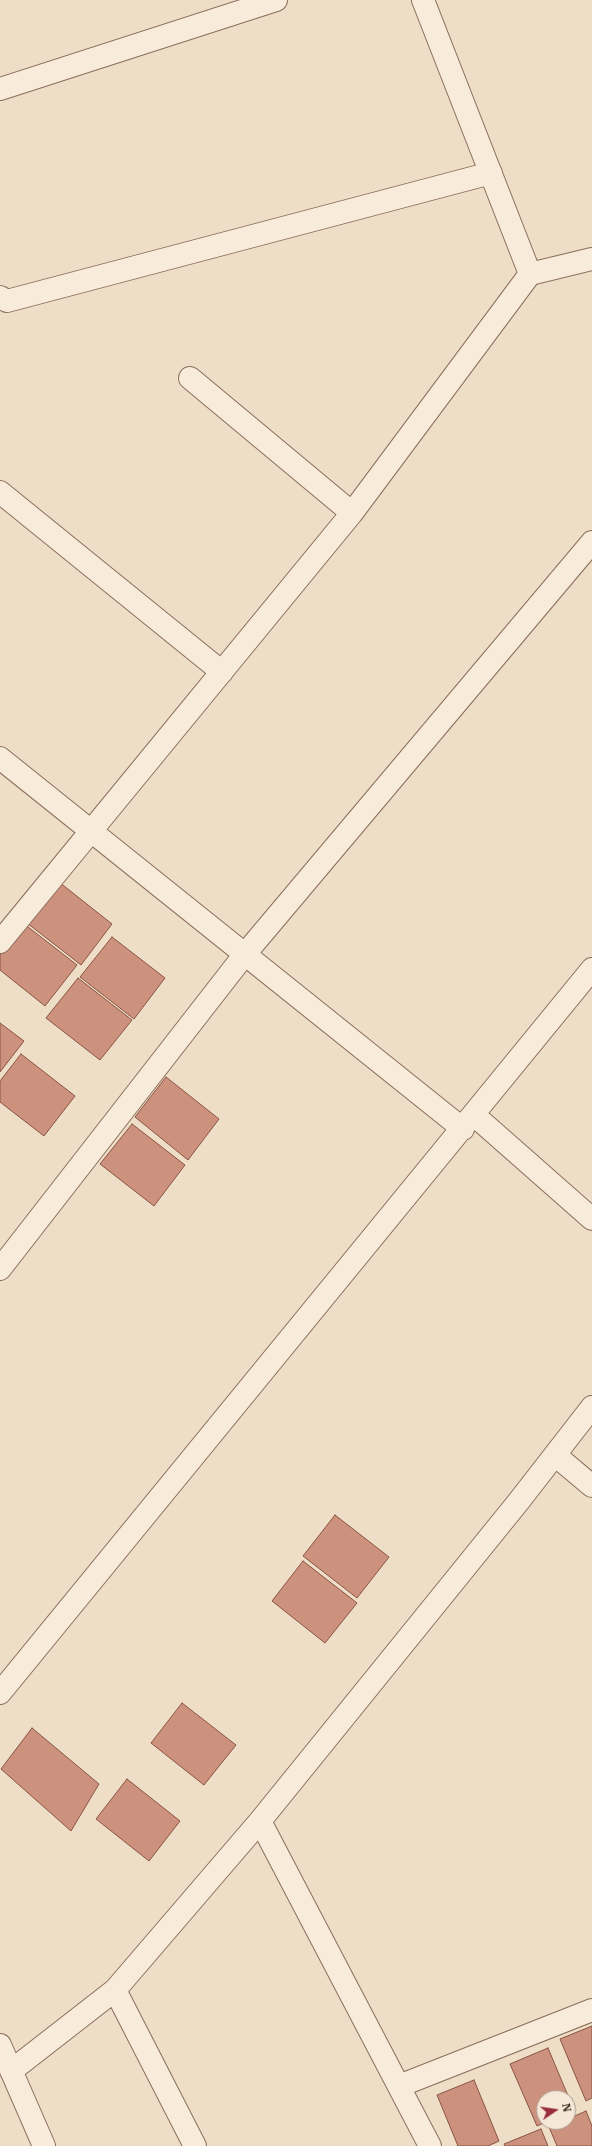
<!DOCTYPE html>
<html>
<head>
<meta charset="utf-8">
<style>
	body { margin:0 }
	#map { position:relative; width:592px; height:2146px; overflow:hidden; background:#eeddc7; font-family:"IBM Plex Serif",serif }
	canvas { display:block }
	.north { position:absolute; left:536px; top:2090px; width:40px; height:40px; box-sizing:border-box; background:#f6e8d7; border:1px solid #ab9c8e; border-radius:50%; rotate:77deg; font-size:11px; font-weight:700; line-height:16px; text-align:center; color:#3a2920 }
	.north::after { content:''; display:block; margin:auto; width:14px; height:18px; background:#982d3e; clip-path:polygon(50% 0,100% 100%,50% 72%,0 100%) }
</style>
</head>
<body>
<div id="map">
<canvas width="592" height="2146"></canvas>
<div class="north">N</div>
</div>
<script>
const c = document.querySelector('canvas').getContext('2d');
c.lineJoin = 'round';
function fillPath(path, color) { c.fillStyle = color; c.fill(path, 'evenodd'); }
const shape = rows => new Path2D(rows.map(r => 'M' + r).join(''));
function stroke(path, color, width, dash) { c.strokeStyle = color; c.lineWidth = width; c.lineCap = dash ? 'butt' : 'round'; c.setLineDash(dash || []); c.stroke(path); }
const building = shape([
	[59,882,112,924,81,965,27,923,59,882],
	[23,923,77,965,45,1006,0,970,0,953,23,923],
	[112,937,165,978,134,1019,80,977,112,937],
	[78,978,132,1020,100,1060,46,1018,78,978],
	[0,1023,24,1041,0,1072,0,1023],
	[21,1054,75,1096,44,1136,0,1102,0,1081,21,1054],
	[166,1077,219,1119,188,1160,135,1117,166,1077],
	[132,1124,185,1165,154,1206,100,1164,132,1124],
	[335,1515,389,1557,357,1598,303,1556,335,1515],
	[303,1561,357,1603,325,1643,272,1601,303,1561],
	[182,1703,236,1745,204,1785,151,1743,182,1703],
	[32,1728,99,1784,71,1831,1,1769,32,1728],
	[127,1779,180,1821,149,1861,96,1819,127,1779],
	[592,2026,592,2098,586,2101,560,2039,592,2026],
	[548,2048,574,2110,568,2113,568,2098,544,2098,544,2122,546,2122,537,2126,510,2064,548,2048],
	[474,2080,499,2141,488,2146,458,2146,437,2095,474,2080],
	[586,2111,592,2126,592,2146,557,2146,549,2127,560,2122,568,2122,568,2119,586,2111],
	[541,2129,548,2146,505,2146,504,2144,541,2129]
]);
const minor = shape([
	[423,0,530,274,592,259],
	[0,89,276,0],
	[0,297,7,301,491,173],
	[190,378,352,513,530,274],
	[0,492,222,672],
	[0,758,463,1129],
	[0,942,352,513],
	[474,1115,592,1219],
	[0,1269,245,954,592,542],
	[555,1455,592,1486],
	[0,1693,592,969],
	[0,2045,44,2146],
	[11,2071,115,1990],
	[399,2086,592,2010],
	[195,2146,115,1990,260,1821],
	[430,2146,260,1821,519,1501,592,1407]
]);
fillPath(building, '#cc927d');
stroke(building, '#895442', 1);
stroke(minor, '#8a6e5c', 24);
stroke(minor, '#f9ebda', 22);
</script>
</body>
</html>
